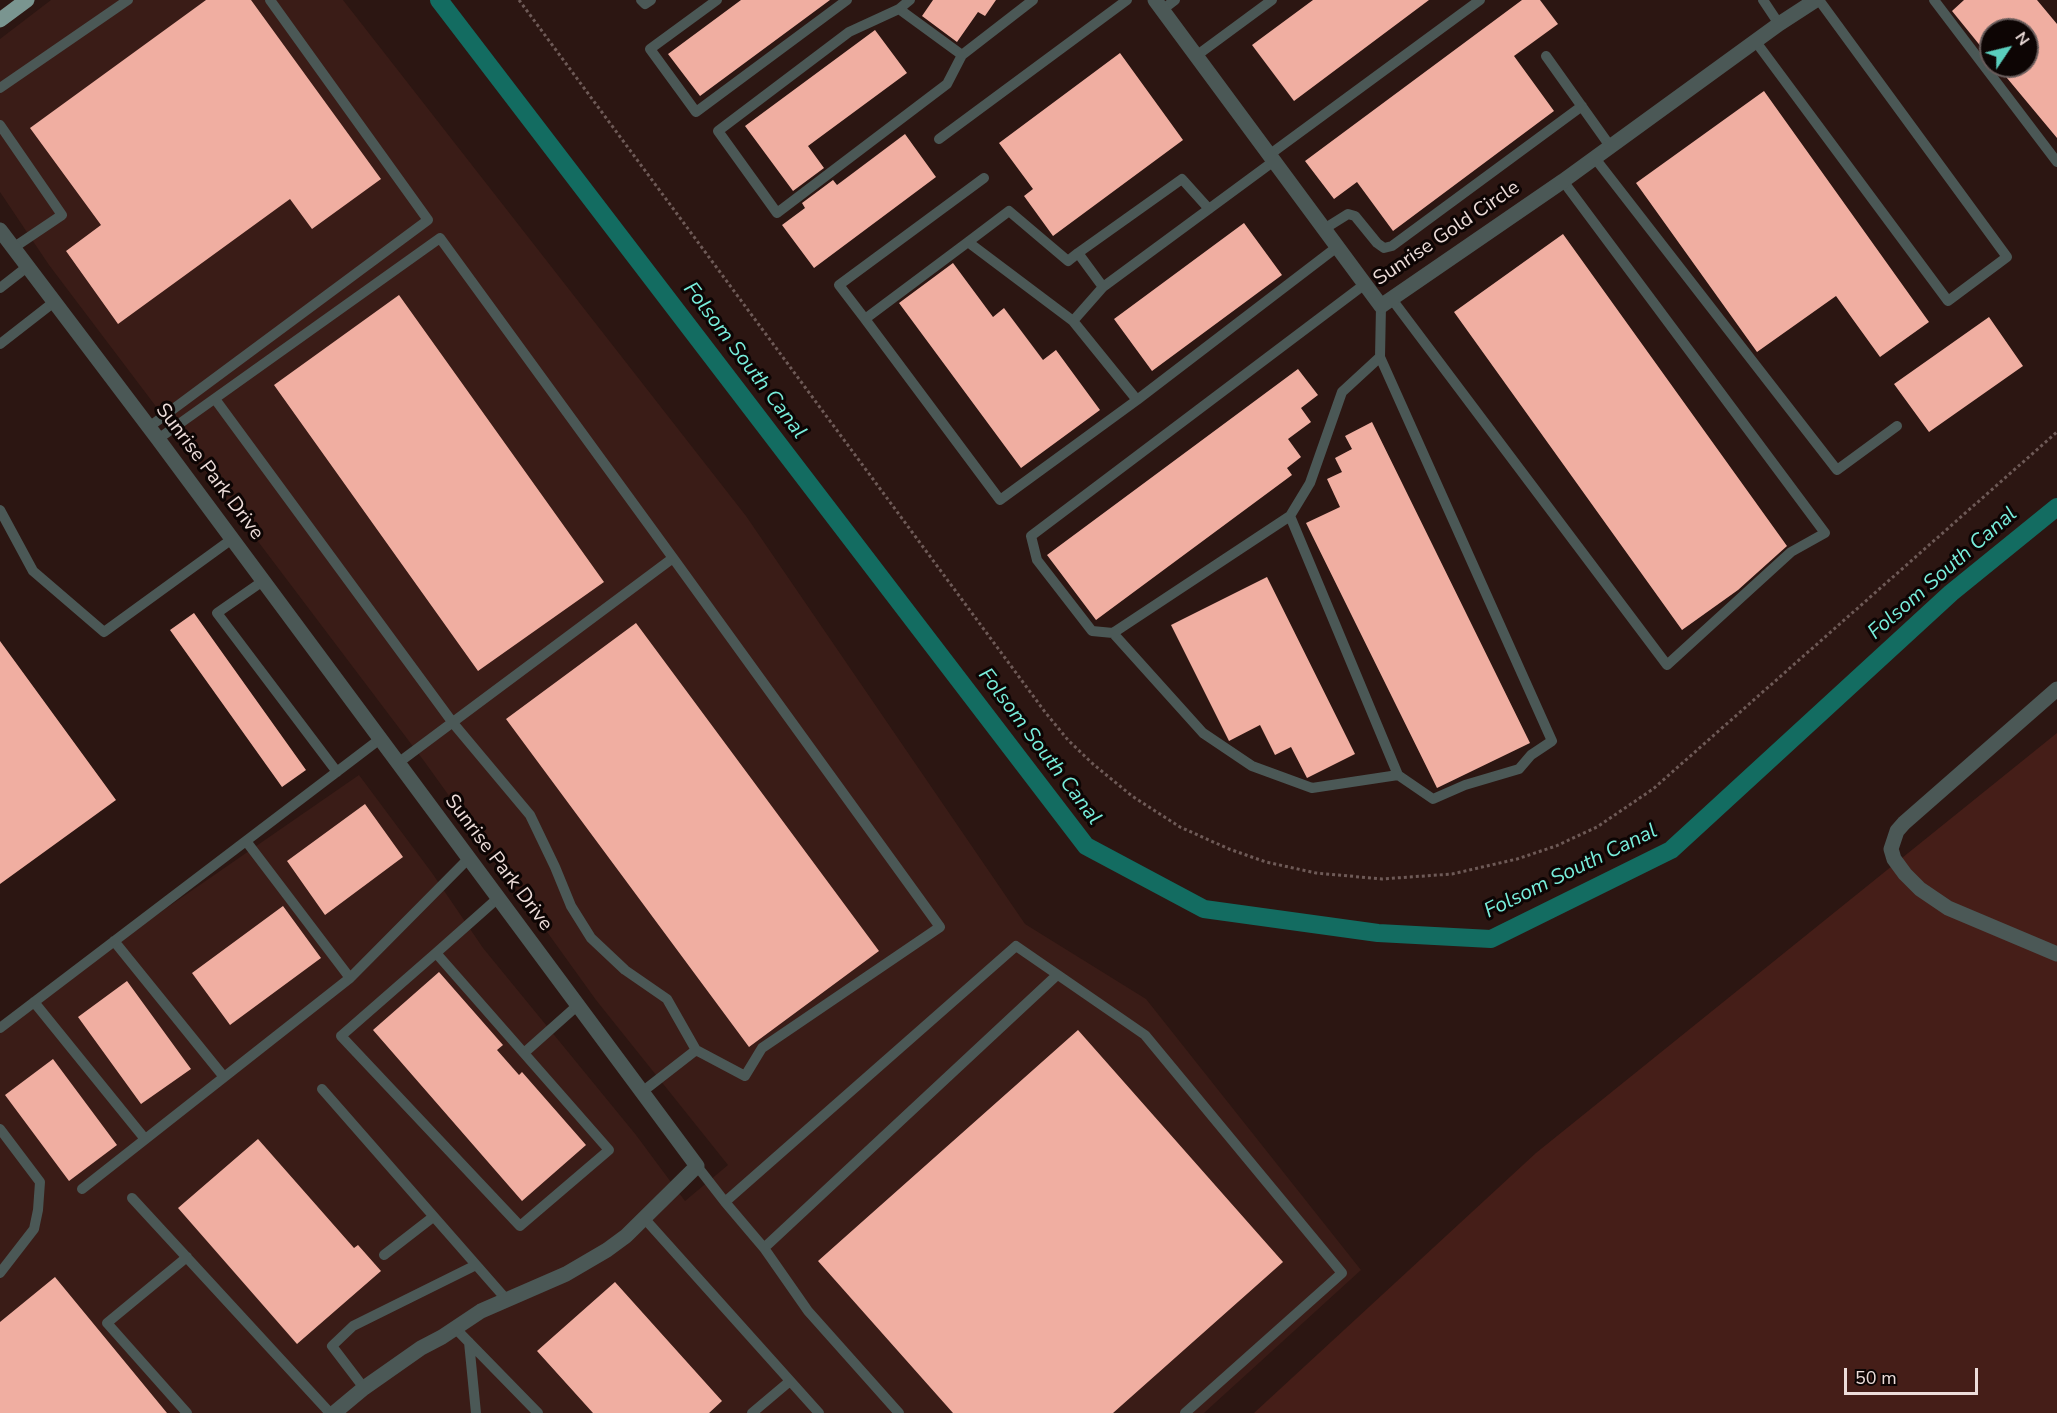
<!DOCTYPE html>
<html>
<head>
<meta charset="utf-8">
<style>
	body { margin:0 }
	#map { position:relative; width:2057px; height:1413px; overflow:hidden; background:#2c1612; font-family:"Nunito Sans",sans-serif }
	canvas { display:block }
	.north { position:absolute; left:1979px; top:18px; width:60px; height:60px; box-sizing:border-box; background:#0d0504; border:2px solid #675b5a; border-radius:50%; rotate:55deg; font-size:16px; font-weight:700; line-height:24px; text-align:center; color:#edddda }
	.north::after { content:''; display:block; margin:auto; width:21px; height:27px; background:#5acebd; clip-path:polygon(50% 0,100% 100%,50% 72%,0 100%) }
	.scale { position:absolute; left:1844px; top:1368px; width:134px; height:27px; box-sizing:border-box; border:3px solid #edddda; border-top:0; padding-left:8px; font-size:18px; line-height:21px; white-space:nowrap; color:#edddda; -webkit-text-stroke:4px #0d0504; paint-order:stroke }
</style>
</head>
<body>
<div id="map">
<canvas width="2057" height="1413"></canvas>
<div class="north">N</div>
<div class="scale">50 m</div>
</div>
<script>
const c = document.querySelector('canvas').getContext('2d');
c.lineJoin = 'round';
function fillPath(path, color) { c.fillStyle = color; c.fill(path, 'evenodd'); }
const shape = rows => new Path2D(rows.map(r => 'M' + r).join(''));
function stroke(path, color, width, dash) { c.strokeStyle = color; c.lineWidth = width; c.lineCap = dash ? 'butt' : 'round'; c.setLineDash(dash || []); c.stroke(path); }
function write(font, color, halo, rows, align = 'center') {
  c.font = font + ' "Nunito Sans",sans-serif'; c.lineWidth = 6; c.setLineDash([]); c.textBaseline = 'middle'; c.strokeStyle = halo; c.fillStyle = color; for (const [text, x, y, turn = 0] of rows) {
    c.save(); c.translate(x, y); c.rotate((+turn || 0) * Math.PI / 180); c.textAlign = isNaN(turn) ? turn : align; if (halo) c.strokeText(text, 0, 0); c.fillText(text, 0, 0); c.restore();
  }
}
const built = shape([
	[51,0,343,0,746,516,1025,924,1146,999,1361,1270,1204,1413,0,1413,0,1023,359,775,432,873,483,948,636,1135,685,1201,728,1165,596,1000,424,761,49,265,0,192,0,39]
]);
const green = shape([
	[2057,733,2057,1413,1254,1413,1536,1153]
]);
const canal = shape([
	[439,0,1086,846,1204,909,1378,933,1491,939,1671,850,1951,593,2057,507]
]);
const building = shape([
	[206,0,251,0,381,179,312,229,290,199,118,324,66,251,101,225,30,128],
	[741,0,830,0,700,96,668,54],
	[933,0,996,0,985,16,978,12,957,42,922,16],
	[1313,0,1429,0,1294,101,1252,45],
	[1522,0,1540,0,1558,24,1514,56,1554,111,1393,231,1357,182,1334,199,1305,161],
	[1964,0,2037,0,2057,24,2057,138,1997,66,2027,66,2027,30,1991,30,1991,59,1952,11],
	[875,30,907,73,808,146,824,168,793,191,745,126],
	[1120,53,1183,140,1053,236,1024,196,1033,189,999,143],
	[1764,91,1929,322,1880,357,1836,296,1757,352,1636,183],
	[905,134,936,177,814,268,782,225,805,208,802,203,833,180,837,185],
	[1244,223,1282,275,1152,371,1114,319],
	[1563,234,1787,546,1738,590,1682,630,1454,312],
	[953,263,993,317,1004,308,1043,360,1056,350,1100,410,1021,468,899,303],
	[399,295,604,582,478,671,274,385],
	[1989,317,2023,366,1929,432,1894,384],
	[1298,369,1318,395,1301,408,1311,422,1288,439,1301,457,1287,468,1292,475,1096,620,1047,555],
	[1372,422,1530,743,1437,788,1306,523,1340,507,1327,479,1342,472,1335,458,1352,449,1345,436],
	[1267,577,1355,754,1307,778,1291,747,1275,755,1260,725,1229,741,1171,625],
	[194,613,306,770,282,787,170,630],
	[636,623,879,951,749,1047,506,719],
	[0,641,116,800,0,884],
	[365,804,403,857,325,915,287,861],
	[283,906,321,958,230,1025,192,973],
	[439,972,503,1045,497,1050,519,1075,522,1072,586,1145,522,1201,373,1030],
	[127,981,191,1069,141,1104,78,1017],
	[1078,1030,1283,1262,1113,1413,953,1413,818,1261],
	[53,1059,117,1145,69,1181,5,1095],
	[258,1139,354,1248,358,1245,381,1271,297,1344,178,1208],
	[55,1277,167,1413,0,1413,0,1322],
	[615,1282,722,1401,709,1413,593,1413,537,1351]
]);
const path = shape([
	[519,0,1045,712,1068,740,1093,764,1132,796,1180,827,1229,849,1266,862,1316,873,1382,879,1452,874,1517,859,1556,846,1597,827,1653,789,2057,432]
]);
const service = shape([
	[641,0,645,4,651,0],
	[717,0,650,49,696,112,847,0],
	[910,0,899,9,962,55,1033,0],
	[1763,0,1779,24],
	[1934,0,2057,162],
	[899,9,849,32,718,131,777,213,947,84,962,55],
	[1162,10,1175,0],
	[1756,42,1948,301,2007,257,1819,0],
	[1196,56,1272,0],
	[1546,56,1610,146],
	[0,88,128,0],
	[0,125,62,215,13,248],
	[939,139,1127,0],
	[1269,155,1480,0],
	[1594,157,1837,470,1897,426],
	[1324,229,1348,214,1355,216,1377,243,1384,248,1392,246,1582,106],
	[968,242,1009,211,1068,261,1078,253],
	[1103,287,1078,253,1182,179,1209,209],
	[0,288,27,267],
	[1391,298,1667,665,1791,552,1825,533,1563,181],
	[865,319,839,285,984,178],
	[1073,321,1137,400,1000,500,865,319,968,242,1073,321,1103,287,1274,161],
	[0,344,54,302],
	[1380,357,1552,741,1531,755,1519,769,1465,785,1433,799,1398,775],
	[215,399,453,723,530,815,555,867,571,906,591,938,625,970,667,999,696,1050],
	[1137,400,1337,247],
	[149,427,428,220,270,0],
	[158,439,440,238,673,558,398,763],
	[0,510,33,571,104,632,232,539],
	[1290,516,1398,775,1312,788,1252,766,1203,733,1113,633,1290,516,1310,483,1342,392,1380,357,1381,306],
	[263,581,217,613,337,772],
	[1113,633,1092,631,1037,560,1031,536,1365,284],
	[246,841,350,978],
	[114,941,224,1077],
	[436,953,609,1150,520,1226,341,1036,436,953,480,914,498,898],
	[34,1002,145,1139],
	[0,1028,380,739],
	[524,1053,578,1005],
	[322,1089,506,1299],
	[642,1092,696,1050,745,1076,762,1048,940,927,673,558],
	[0,1129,40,1182,38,1210,34,1229,0,1273],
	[697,1166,725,1202,1016,946,1145,1035,1342,1273,1185,1413],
	[82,1189,350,978,469,858],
	[132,1198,330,1413],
	[725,1202,764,1248],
	[644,1218,819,1413],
	[384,1255,433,1217],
	[187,1257,107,1323,187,1413],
	[455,1328,538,1413],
	[469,1342,476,1413],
	[364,1388,332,1346,353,1326,476,1265],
	[752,1413,790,1381],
	[899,1413,808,1311,764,1248,1057,975]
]);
const minor = shape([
	[0,230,158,439,697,1166,626,1236,607,1250,566,1274,481,1311,442,1337,421,1348,364,1388,334,1413],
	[2057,689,1904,823,1897,831,1891,849,1894,859,1905,874,1920,889,1948,908,2057,954]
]);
const tertiary = shape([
	[1155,0,1381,306,1563,181,1779,24,1816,0]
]);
const primary = shape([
	[0,20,27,0]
]);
const streetNames = [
	["Sunrise Gold Circle",1447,234,-34],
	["Sunrise Park Drive",209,472,53],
	["Sunrise Park Drive",498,863,53]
];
const waterNames = [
	["Folsom South Canal",744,361,53],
	["Folsom South Canal",1943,574,-41],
	["Folsom South Canal",1039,747,53],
	["Folsom South Canal",1571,872,-26]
];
fillPath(built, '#3a1c17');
fillPath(green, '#451e18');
stroke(canal, '#136c61', 18);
fillPath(building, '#f0aea1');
stroke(path, '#6e5a57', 3, [3, 3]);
stroke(service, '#4b5856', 10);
stroke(minor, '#4b5856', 15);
stroke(tertiary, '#4b5856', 15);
stroke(primary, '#7a9590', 15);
write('20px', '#edddda', '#0d0504', streetNames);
write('italic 21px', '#78eddb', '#0d0504', waterNames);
</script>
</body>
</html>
